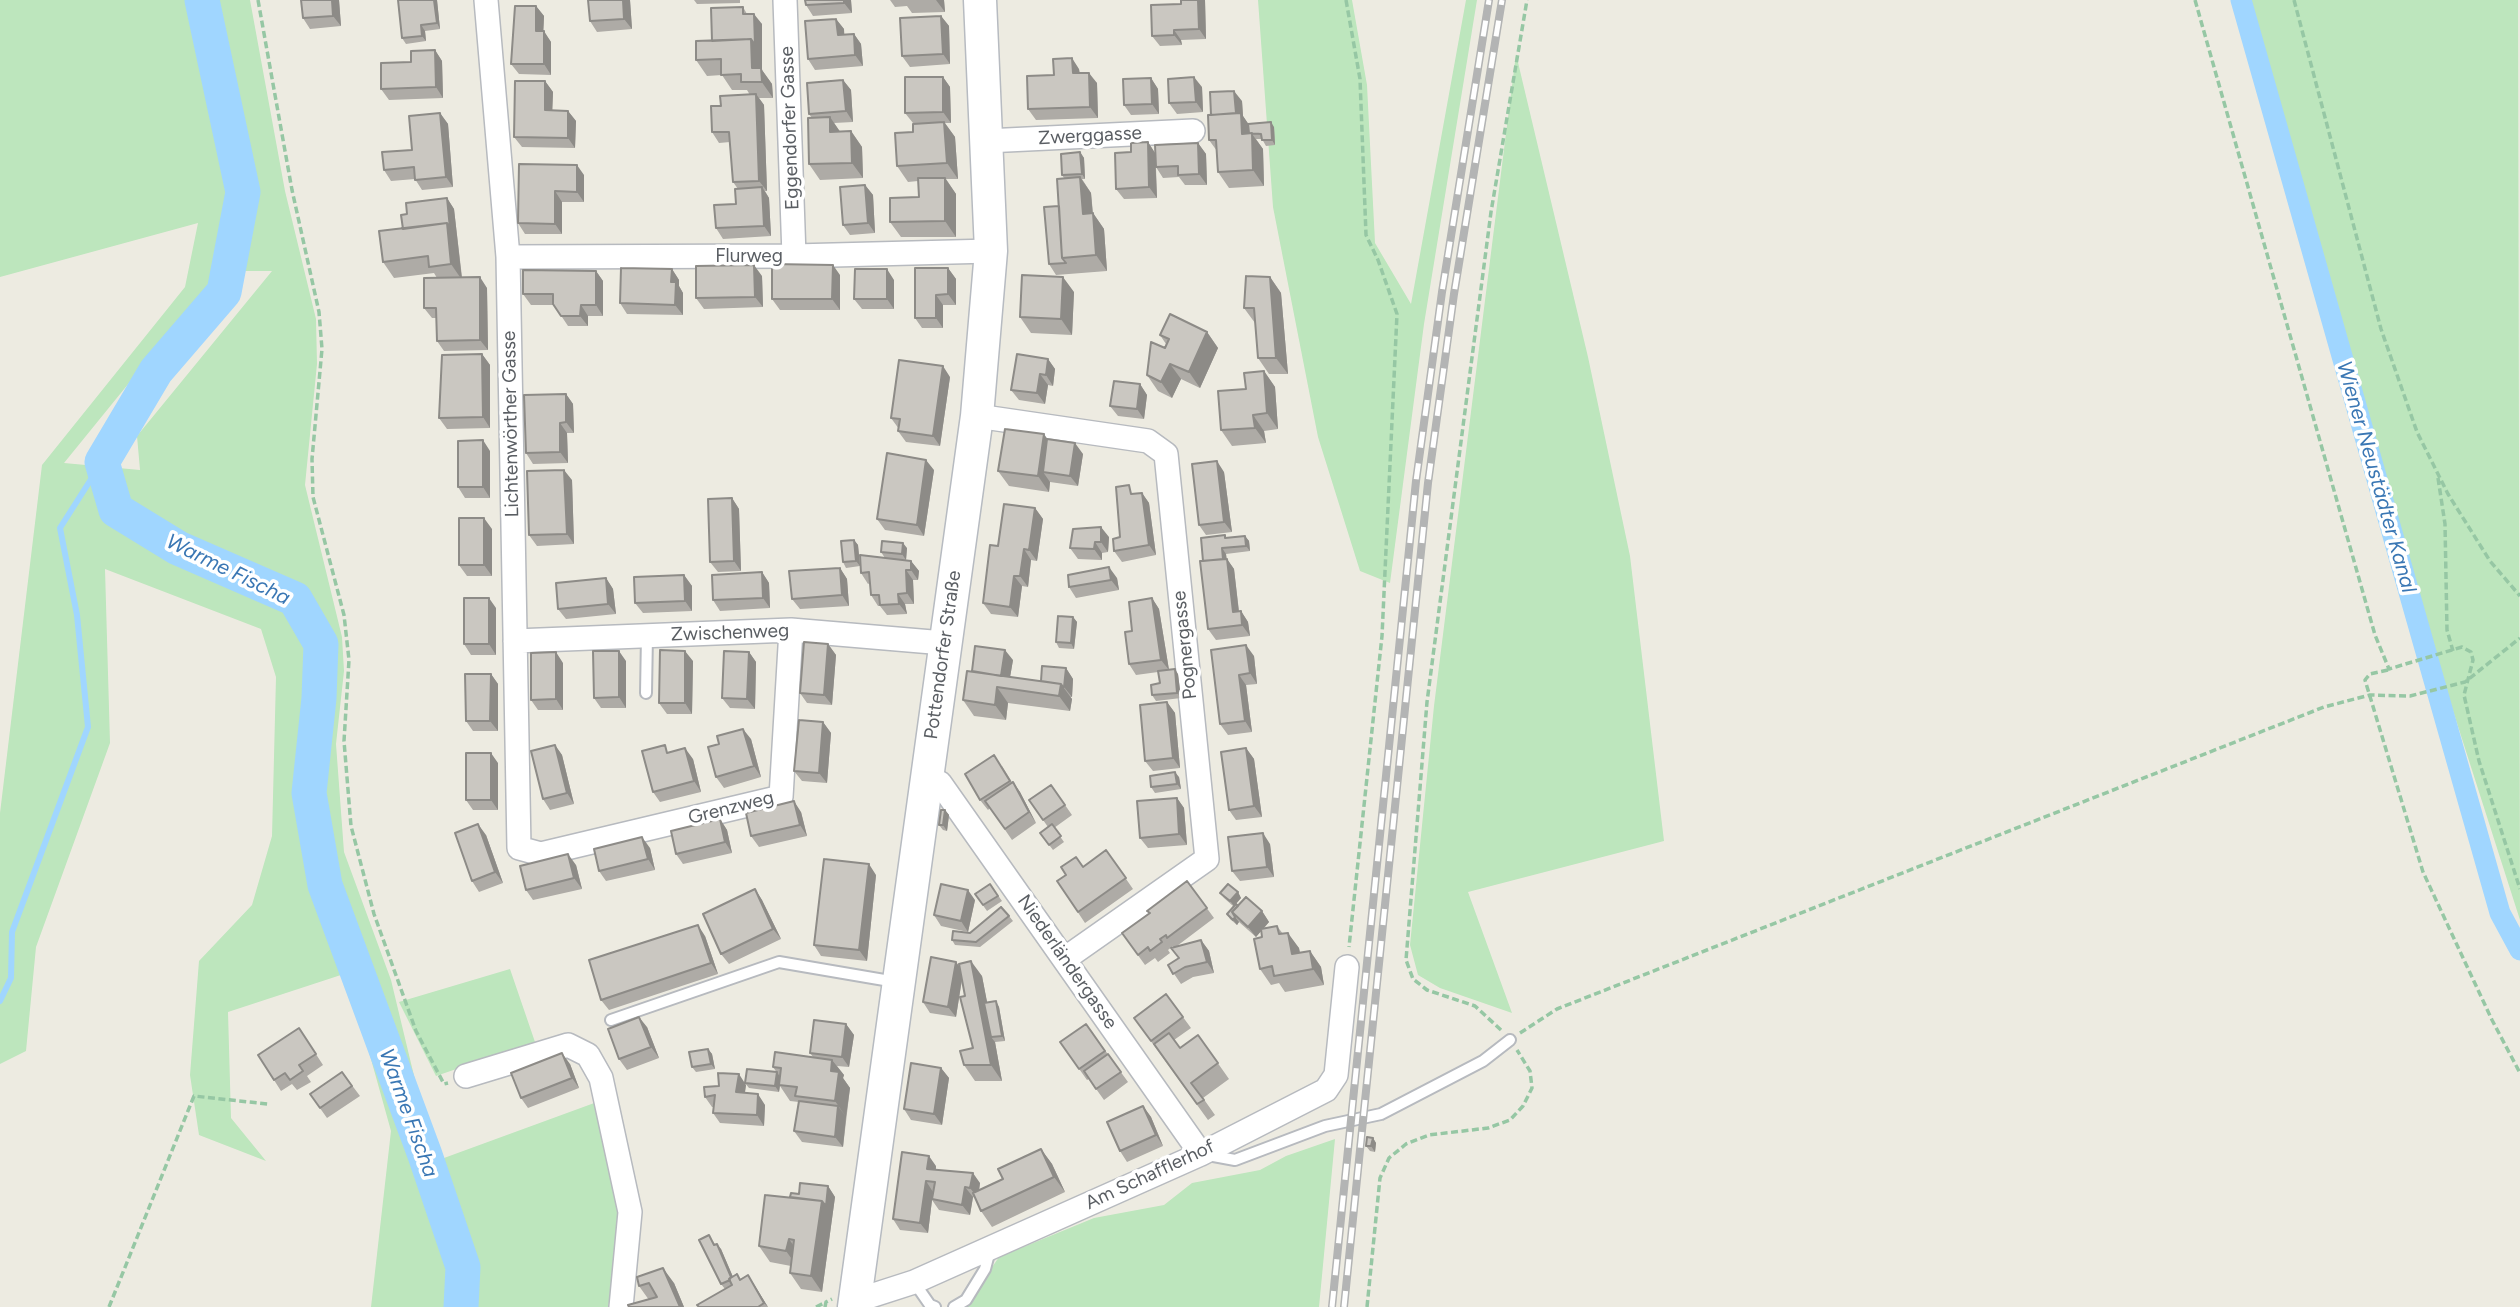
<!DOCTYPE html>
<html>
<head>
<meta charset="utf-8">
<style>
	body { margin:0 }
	canvas { display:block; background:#edebe1 }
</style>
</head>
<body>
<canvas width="2520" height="1307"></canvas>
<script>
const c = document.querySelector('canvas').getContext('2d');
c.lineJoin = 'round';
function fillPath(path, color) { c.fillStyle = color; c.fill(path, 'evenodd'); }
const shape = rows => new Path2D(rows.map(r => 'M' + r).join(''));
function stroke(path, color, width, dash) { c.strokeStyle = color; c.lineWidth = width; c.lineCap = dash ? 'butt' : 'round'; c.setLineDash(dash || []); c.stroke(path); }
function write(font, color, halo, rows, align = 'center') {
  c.font = font + ' Figtree,sans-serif'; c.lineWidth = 7; c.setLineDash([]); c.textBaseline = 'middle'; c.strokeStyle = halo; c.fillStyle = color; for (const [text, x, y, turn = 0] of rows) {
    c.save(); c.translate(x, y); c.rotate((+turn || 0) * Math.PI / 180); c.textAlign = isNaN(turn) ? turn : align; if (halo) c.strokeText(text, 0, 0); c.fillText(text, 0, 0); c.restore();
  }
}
const green = shape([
	[0,0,250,0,285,191,316,319,317,364,305,485,342,637,344,671,336,744,344,852,391,980,416,1084,444,1158,597,1102,618,1207,614,1277,608,1307,371,1307,391,1131,347,973,228,1012,231,1118,266,1161,199,1135,190,1075,199,961,252,905,272,836,276,677,261,629,105,569,110,743,36,947,26,1051,0,1064,0,813,42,465,185,287,198,223,0,277],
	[220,271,272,271,137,436,140,470,64,463],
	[1258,0,1352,0,1367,85,1375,243,1411,304,1466,0,1477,0,1424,324,1390,583,1360,571,1318,437,1273,207],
	[2251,0,2518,0,2520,920,2431,642],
	[1516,54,1588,357,1630,556,1664,841,1468,892,1512,1013,1440,988,1418,975,1410,945,1434,706],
	[510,969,535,1042,436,1076,399,1002],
	[1335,1139,1319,1307,965,1307,999,1257,1094,1218,1164,1205,1192,1183,1260,1170,1286,1156]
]);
const stream = shape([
	[0,1001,11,978,12,932,88,727,77,615,60,528,102,462]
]);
const canal = shape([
	[2241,0,2500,913,2520,950]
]);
const river = shape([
	[202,0,243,192,224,292,156,371,102,462,116,510,178,548,295,599,321,644,319,698,309,793,325,885,425,1155,463,1267,461,1307]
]);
const path = shape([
	[258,0,292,190,319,312,322,349,312,459,313,497,344,615,349,660,344,741,351,826,374,914,416,1031,444,1084,448,1083],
	[1346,0,1360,79,1366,235,1378,260,1397,314,1382,636,1349,947],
	[2195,0,2375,635,2389,669,2462,647,2471,652,2473,660,2464,695,2479,761,2520,889],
	[2294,0,2381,329,2417,432,2448,494,2490,561,2520,596],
	[2438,478,2445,524,2447,630,2453,651],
	[2388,670,2370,674,2365,680,2423,872,2492,1020,2520,1073],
	[1501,1030,1475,1006,1427,990,1413,979,1406,960,1427,702,1491,212,1527,0],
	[1520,1033,1557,1009,2324,707,2370,695,2410,696,2465,682,2520,638],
	[109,1307,194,1096,268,1104],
	[816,1307,826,1302],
	[825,1307,826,1302,832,1299],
	[1367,1307,1380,1178,1389,1158,1406,1144,1429,1135,1488,1128,1510,1120,1523,1106,1532,1088,1530,1071,1517,1050]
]);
const lane = shape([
	[646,693,647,635],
	[611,1020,779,962,896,982],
	[1208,1155,1235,1160,1325,1126,1381,1114,1483,1061,1510,1040],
	[914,1282,930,1305,935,1307],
	[954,1307,966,1300,985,1269,990,1250]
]);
const street = shape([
	[486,0,508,257,519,848,541,854,781,797,791,630],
	[785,0,794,256],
	[986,141,1193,131],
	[508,257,794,256,991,251],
	[977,416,1148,441,1166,454,1207,859,1066,958],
	[515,641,791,630,944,643],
	[927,778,940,783,1201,1154],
	[466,1076,568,1045,588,1055,601,1078,630,1212,621,1307],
	[855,1301,914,1282,1201,1154,1326,1090,1336,1075,1347,967]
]);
const secondary = shape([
	[854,1307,977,416,991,251,980,0]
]);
const rail = shape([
	[1332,1307,1416,481,1442,292,1489,0],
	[1344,1307,1428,483,1454,294,1502,0]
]);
const wall = shape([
	[301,0,339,0,341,26,310,29,303,18],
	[398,0,437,0,440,29,425,31,426,41,406,44,402,38],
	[588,0,630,0,632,29,597,32,590,21],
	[694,0,740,0,740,3,697,4],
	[851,0,852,13,813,16,806,5],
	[890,0,944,0,945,12,912,13,907,6,895,7],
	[1181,0,1205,0,1206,39,1181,40,1182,45,1160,46,1152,36,1181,4],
	[536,6,544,16,543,31,551,42,551,75,519,74,511,64],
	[743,7,747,14,762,24,762,70,772,84,773,98,759,98,764,105,767,191,765,191,769,198,771,236,723,239,716,228,736,204,738,189,733,182,730,142,719,143,712,132,721,106,750,95,747,90,732,90,722,75,707,76,696,60,712,41],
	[941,16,949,26,950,64,910,67,902,56],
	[836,19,844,29,844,35,854,34,861,44,863,66,815,70,808,59],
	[435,50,442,61,443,98,389,100,381,89,411,62],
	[1079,69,1080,73,1097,83,1098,118,1036,120,1028,109,1054,75],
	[943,77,950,87,951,123,945,123,955,137,958,179,946,179,956,194,956,237,901,237,890,222,919,197,918,181,908,182,897,166,913,132,913,123,905,113],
	[1151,78,1158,89,1159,114,1131,115,1124,105],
	[843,80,851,90,853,122,834,123,840,132,851,131,862,147,863,178,820,180,809,164,812,118,809,114],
	[545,81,553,92,552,110,568,111,576,121,575,148,522,147,514,137],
	[1202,87,1203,112,1177,114,1169,103],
	[1242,101,1243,116,1248,124,1274,127,1275,145,1266,146,1262,139,1256,139,1263,149,1264,186,1229,188,1218,172,1217,151,1209,140,1211,115],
	[440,113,448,124,453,187,422,190,415,179,391,181,384,170,412,150],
	[1148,142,1155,153,1198,143,1206,154,1207,185,1185,185,1179,177,1163,178,1156,167,1157,198,1124,199,1116,189],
	[1080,152,1084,158,1085,179,1082,179,1091,193,1093,213,1104,229,1107,271,1056,275,1049,264,1064,178,1062,175],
	[519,164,584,175,584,202,562,202,562,234,525,234,518,223],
	[865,185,873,195,875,233,850,235,843,225],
	[447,198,454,209,462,277,487,288,488,350,444,351,437,341,436,318,432,318,424,308,437,278,434,273,394,278,383,262,403,229,407,214],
	[948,268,956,279,956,305,943,305,943,328,922,328,915,318],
	[672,269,679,280,679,286,683,293,683,315,627,314,620,303],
	[596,271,603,281,603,316,588,316,588,326,568,326,554,305,531,305,523,294],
	[840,275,840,310,780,310,772,299],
	[762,276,763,307,704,309,696,298],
	[1270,277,1281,293,1288,374,1269,374,1258,358,1255,323,1244,308],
	[894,280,894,309,862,309,854,299],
	[1074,292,1072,335,1031,333,1020,317],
	[1207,332,1218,348,1200,388,1181,379,1172,398,1158,391,1147,375,1166,344,1160,335],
	[482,354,490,365,490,428,447,429,439,418],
	[1048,359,1055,369,1053,386,1048,385,1045,404,1019,400,1011,390],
	[1264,371,1275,387,1278,429,1264,431,1266,443,1232,446,1221,430,1246,389],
	[950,377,940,446,906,442,898,431,899,429,891,418],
	[1140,384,1147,395,1144,419,1118,416,1110,406],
	[566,394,573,404,574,433,567,433,568,463,533,464,526,453],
	[1047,439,1083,454,1078,486,1050,482,1049,492,1009,486,998,471],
	[490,451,490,498,465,498,458,487],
	[934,470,924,536,885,530,877,519],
	[1224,472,1232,532,1206,535,1199,525],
	[572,480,574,544,537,546,529,535],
	[1142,493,1149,503,1156,555,1122,562,1114,551,1120,537,1135,494],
	[732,498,739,509,741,571,718,572,710,562],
	[1035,508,1043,519,1037,561,1031,560,1028,587,1022,586,1018,617,991,614,983,603,998,546],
	[492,529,492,576,467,576,459,565],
	[1245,536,1249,541,1250,551,1226,554,1227,559,1234,569,1239,611,1241,611,1248,622,1250,636,1216,640,1208,629,1203,561,1227,538],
	[1109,537,1108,552,1102,553,1102,560,1078,559,1070,548],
	[854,540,858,545,860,566,846,568,843,562],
	[907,548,906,560,885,558,881,552],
	[911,561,919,571,918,580,913,580,914,604,905,604,907,614,887,615,880,606,878,606,871,595,870,583,868,584,861,573],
	[840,568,847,579,849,606,800,609,792,599],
	[762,572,769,583,770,608,720,611,713,600],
	[684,575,692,586,692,611,643,613,635,603],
	[606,578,613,589,616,614,566,619,558,609],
	[1117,578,1119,590,1076,598,1069,587],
	[1152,598,1159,609,1169,670,1178,674,1181,698,1156,701,1152,695,1160,683,1158,672,1136,675,1129,664,1132,631],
	[496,608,496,655,471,655,464,644],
	[1073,617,1077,622,1074,649,1059,648,1056,642],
	[828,644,836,655,832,705,807,703,800,693],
	[1211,650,1254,656,1257,684,1246,685,1252,732,1228,735,1220,724],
	[749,652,756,662,755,709,730,708,722,698],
	[1013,660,1010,677,1041,681,1066,668,1073,679,1072,697,1070,697,1072,699,1070,711,1008,703,1006,720,974,716,963,700,972,671],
	[626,661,626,708,601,708,594,698],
	[693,661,692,714,667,714,659,703],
	[563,663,563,710,538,710,531,700],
	[491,674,498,684,498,731,473,731,466,721],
	[1167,702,1175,713,1180,768,1153,771,1145,761],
	[823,722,831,733,827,783,802,781,794,771],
	[751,739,761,777,724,788,716,777,719,744],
	[555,745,562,755,574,804,550,810,543,799],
	[1246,748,1254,759,1262,817,1236,820,1229,810],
	[693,759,701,792,660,802,653,792],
	[498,763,498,810,473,810,466,800],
	[1002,766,1012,782,1013,782,1020,792,1036,823,1012,840,990,808,988,810,980,800],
	[1179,777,1181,789,1155,793,1151,787],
	[1051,785,1072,815,1054,828,1064,842,1053,850,1040,833,1048,827,1029,800],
	[1177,798,1184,808,1187,845,1148,848,1140,838],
	[945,810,949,815,947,831,943,830,939,825],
	[801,812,807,836,759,847,751,836],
	[720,819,727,830,732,853,683,864,676,854],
	[486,835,503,883,479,892,472,881],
	[1270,844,1274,877,1240,881,1232,871],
	[650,848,655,870,606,881,599,871],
	[1106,850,1133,889,1085,923,1057,881,1083,867],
	[576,865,582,889,533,900,526,890],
	[876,875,867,961,821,956,814,945],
	[1187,881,1214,918,1177,946,1201,940,1209,951,1214,973,1193,977,1181,984,1168,965,1178,958,1173,946,1168,950,1170,953,1158,962,1155,958,1145,965,1122,933,1149,913,1147,911],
	[990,884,1002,901,987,911,975,894],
	[755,889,762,900,781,939,729,964,721,954],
	[1238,892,1241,898,1236,904,1238,906,1262,911,1269,922,1264,928,1277,926,1283,934,1299,948,1300,953,1310,951,1321,967,1324,985,1285,992,1279,983,1271,985,1260,969,1262,937,1261,931,1256,937,1239,922,1237,925,1230,919,1227,914,1233,906,1224,898,1220,893],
	[975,900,968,932,941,926,934,915],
	[1009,916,1013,921,980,947,955,945,952,940],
	[705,936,718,974,609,1010,601,1000],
	[956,962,960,967,982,976,987,1003,996,1001,999,1007,1005,1041,995,1042,1002,1081,975,1081,964,1065,973,1048,962,980,956,1017,930,1013,923,1002],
	[1166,994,1191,1028,1174,1040,1180,1048,1198,1035,1229,1079,1203,1098,1215,1115,1208,1120,1134,1018],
	[846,1024,854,1035,849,1067,837,1066,844,1075,843,1078,850,1088,843,1147,802,1142,794,1131,799,1102,790,1101,780,1086,779,1092,749,1088,745,1083,777,1072,780,1077,773,1067,813,1057,810,1053],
	[1086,1024,1128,1082,1104,1100,1089,1079,1087,1080,1060,1042],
	[647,1027,659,1058,627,1070,619,1059],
	[299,1028,323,1065,307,1076,311,1082,297,1090,292,1084,281,1091,274,1080],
	[708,1049,712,1054,715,1069,696,1072,692,1067],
	[570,1064,579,1088,528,1108,521,1098],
	[941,1068,949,1078,942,1125,911,1120,904,1109],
	[342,1072,360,1096,327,1118,310,1094],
	[746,1085,745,1093,765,1105,764,1126,720,1123,713,1113,714,1107,712,1107,705,1097],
	[1143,1106,1151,1117,1163,1146,1127,1162,1120,1151],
	[1373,1138,1376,1143,1375,1152,1370,1151,1366,1146],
	[1041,1149,1052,1164,1065,1192,992,1227,981,1211,975,1198,973,1197,970,1215,939,1210,932,1200,928,1233,900,1230,893,1219,936,1166,936,1169,980,1183,979,1190,1003,1179],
	[828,1186,835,1197,822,1292,801,1289,790,1273,791,1266,770,1262,759,1246,790,1197,799,1194],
	[713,1241,715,1245,721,1249,733,1277,737,1274,740,1279,748,1275,768,1307,699,1307,725,1289,721,1284],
	[637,1277,674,1283,684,1307,629,1307,649,1300,639,1286]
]);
const shadedWall = shape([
	[332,0,339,0,341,26,333,16],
	[434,0,437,0,440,29,437,23],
	[623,0,630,0,632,29,624,19],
	[844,0,851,0,852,13,844,3],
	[936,0,944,0,945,12],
	[1198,0,1205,0,1206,39,1199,29],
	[536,6,544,16,543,42,536,31],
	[754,14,762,24,762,70,772,84,773,98,752,68,751,39],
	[941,16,949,26,950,64,943,54],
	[836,19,844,29,845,46,838,35],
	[421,25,425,31,426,41,422,36],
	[1174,30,1181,40,1182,45,1174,35],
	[544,31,551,42,551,75,544,64],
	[854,34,861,44,863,66,855,55],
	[435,50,442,61,443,98,436,87],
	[1072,58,1079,69,1080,84,1073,73],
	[1089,73,1097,83,1098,118,1090,107],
	[943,77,950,87,951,123,943,112],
	[1194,77,1202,87,1203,112,1196,102],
	[1151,78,1158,89,1159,114,1152,104],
	[843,80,851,90,853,122,846,111],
	[545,81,553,92,552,121,545,110],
	[1234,91,1242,101,1243,116,1252,129,1252,134,1263,149,1264,186,1253,170,1236,119],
	[756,94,764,105,767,191,759,181],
	[568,111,576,121,575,148,568,138],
	[440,113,448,124,453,187,446,177],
	[830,117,841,133,830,132],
	[944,122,955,137,958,179,947,163],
	[1271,122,1274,127,1275,145,1272,140],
	[851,131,862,147,863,178,852,163],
	[1148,142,1155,153,1157,198,1149,187],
	[1198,143,1206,154,1207,185,1199,174],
	[1080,152,1084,158,1085,179,1082,174],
	[577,165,584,175,584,202,577,192],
	[1080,177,1091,193,1094,230,1083,214],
	[945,178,956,194,956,237,945,221],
	[865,185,873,195,875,233,868,223],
	[762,187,769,198,771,236,764,226],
	[555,191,562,202,562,234,555,224],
	[447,198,454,209,462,280,451,264,447,223],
	[1093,213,1104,229,1107,271,1096,255],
	[754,265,762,276,763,307,755,297],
	[833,265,840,275,840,310,832,299],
	[948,268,956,279,956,305,948,294],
	[672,269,679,280,679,286,683,293,683,315,675,305,671,282],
	[887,269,894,280,894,309,887,299],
	[596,271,603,281,603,316,596,305],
	[480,277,487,288,488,350,480,340],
	[1063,277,1074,292,1072,335,1061,319],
	[1270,277,1281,293,1288,374,1276,358],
	[936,295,943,305,943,328,936,318],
	[581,305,588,316,588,326,580,316],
	[1207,332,1218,348,1200,388,1189,372],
	[482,354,490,365,490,428,483,417],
	[1048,359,1055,369,1053,386,1046,375],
	[1170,364,1181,379,1172,398,1161,382],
	[943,366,950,377,940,446,933,436],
	[1264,371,1275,387,1278,429,1267,413],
	[1040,374,1048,385,1045,404,1037,393],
	[1140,384,1147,395,1144,419,1137,409],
	[566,394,573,404,574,433,566,422],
	[1253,415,1264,431,1266,443,1255,428],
	[560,423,567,433,568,463,560,452],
	[1044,434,1055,450,1043,472,1050,482,1049,492,1038,476],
	[483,440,490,451,490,498,483,487],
	[1075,443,1083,454,1078,486,1070,476],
	[926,460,934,470,924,536,917,525],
	[1217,461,1224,472,1232,532,1224,522],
	[564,470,572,480,574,544,567,534],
	[1142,493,1149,503,1156,555,1149,545],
	[732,498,739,509,741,571,734,561],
	[1035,508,1043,519,1037,561,1029,550],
	[484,518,492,529,492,576,484,565],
	[1101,527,1109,537,1108,552,1101,542],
	[1245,536,1249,541,1250,551,1246,546],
	[854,540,858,545,860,566,856,561],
	[1095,542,1102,553,1102,560,1094,549],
	[903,543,907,548,906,560,902,554],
	[1222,548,1226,554,1227,569,1224,564],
	[1024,549,1031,560,1028,587,1020,576],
	[1227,559,1234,569,1240,622,1233,612],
	[911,561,919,571,918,580,911,570],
	[1109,567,1117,578,1119,590,1111,580],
	[840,568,847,579,849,606,842,595],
	[906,570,913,580,914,604,907,593],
	[762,572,769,583,770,608,763,598],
	[684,575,692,586,692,611,685,601],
	[1014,576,1022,586,1018,617,1010,607],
	[606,578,613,589,616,614,608,604],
	[898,594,905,604,907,614,899,604],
	[489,598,496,608,496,655,489,644],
	[1152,598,1159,609,1169,670,1161,660],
	[1241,611,1248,622,1250,636,1242,625],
	[1073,617,1077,622,1074,649,1071,643],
	[828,644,836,655,832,705,824,695],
	[1246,645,1254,656,1257,684,1250,673],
	[1005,650,1013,660,1008,689,1001,680],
	[619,651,626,661,626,708,619,697],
	[685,651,693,661,692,714,685,703],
	[556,652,563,663,563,710,556,699],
	[749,652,756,662,755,709,747,699],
	[1066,668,1073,679,1072,697,1064,687],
	[1175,669,1178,674,1181,698,1177,693],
	[491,674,498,684,498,731,490,721],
	[1239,675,1246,685,1252,732,1245,721],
	[1061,684,1072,699,1070,711,1059,696],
	[997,687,1008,703,1006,720,995,705],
	[1167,702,1175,713,1180,768,1173,758],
	[823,722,831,733,827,783,819,773],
	[743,729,751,739,761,777,754,766],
	[555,745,562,755,574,804,567,793],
	[685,748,693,759,701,792,694,781],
	[1246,748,1254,759,1262,817,1254,806],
	[491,753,498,763,498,810,491,800],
	[1175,772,1179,777,1181,789,1177,784],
	[1013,782,1020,792,1036,823,1029,812],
	[1177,798,1184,808,1187,845,1179,834],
	[794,801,801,812,807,836,800,825],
	[945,810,949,815,947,831,943,825],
	[720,819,727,830,732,853,725,842],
	[478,824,486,835,503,883,495,872],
	[1263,833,1270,844,1274,877,1267,867],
	[642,837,650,848,655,870,648,859],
	[568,854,576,865,582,889,574,878],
	[869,864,876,875,867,961,859,950],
	[755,889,762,900,781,939,773,929],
	[968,890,975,900,968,932,961,921],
	[1238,892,1241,898,1234,906,1230,901],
	[1262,911,1269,922,1256,937,1248,927],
	[1235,917,1239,922,1237,925,1233,920],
	[698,925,705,936,718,974,711,963],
	[1288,933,1299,948,1303,970,1292,954],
	[1201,940,1209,951,1214,973,1207,962],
	[1310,951,1321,967,1324,985,1313,969],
	[971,961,982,976,994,1037,991,1037,995,1042,1002,1081,991,1065],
	[956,962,963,972,956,1017,948,1007],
	[996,1001,999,1007,1005,1041,1002,1036],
	[639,1017,647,1027,659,1058,651,1047],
	[846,1024,854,1035,849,1067,842,1057],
	[708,1049,712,1054,715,1069,711,1064],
	[562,1053,570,1064,579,1088,572,1078],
	[832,1060,844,1075,843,1078,850,1088,846,1117,835,1101,831,1071],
	[941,1068,949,1078,942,1125,934,1114],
	[777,1072,781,1078,779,1092,775,1086],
	[739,1074,746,1085,743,1103,736,1092],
	[758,1094,765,1105,764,1126,757,1115],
	[838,1106,846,1117,843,1147,835,1137],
	[1143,1106,1151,1117,1163,1146,1156,1135],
	[1373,1138,1376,1143,1375,1152,1371,1146],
	[1041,1149,1052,1164,1065,1192,1054,1177],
	[929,1156,936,1166,935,1179,927,1169],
	[973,1173,980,1183,978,1198,970,1188],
	[926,1181,933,1192,928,1233,920,1223],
	[828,1186,835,1197,822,1292,811,1276,822,1201],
	[965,1187,973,1197,970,1215,962,1205],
	[789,1239,800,1255,797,1266,786,1251],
	[717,1244,721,1249,736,1284,732,1279],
	[663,1268,674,1283,684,1307,680,1307],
	[748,1275,755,1286,768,1307,764,1303]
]);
const building = shape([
	[301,0,332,0,333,16,303,18,301,0],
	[398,0,434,0,437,23,421,25,422,36,402,38,398,0],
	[588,0,623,0,624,19,590,21,588,0],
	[805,0,844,0,844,3,806,5,805,0],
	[1181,0,1198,0,1199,29,1174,30,1174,35,1152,36,1151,5,1181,4,1181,0],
	[515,6,536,6,536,31,544,31,544,64,511,64,515,6],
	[743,7,743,14,754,14,755,45,751,39,712,41,711,8,743,7],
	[941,16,943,54,902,56,900,18,941,16],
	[836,19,838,35,854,34,855,55,808,59,805,21,836,19],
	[751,39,752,68,761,68,762,82,741,82,741,74,721,75,721,59,696,60,696,41,751,39],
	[435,50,436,87,381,89,381,63,411,62,411,51,435,50],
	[1072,58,1073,73,1089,73,1090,107,1028,109,1027,76,1054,75,1053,59,1072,58],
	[905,77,943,77,943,112,905,113,905,77],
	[1194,77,1196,102,1169,103,1168,79,1194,77],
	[1151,78,1152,104,1124,105,1123,79,1151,78],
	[843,80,846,111,809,114,807,83,843,80],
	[515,81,545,81,545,110,568,111,568,138,514,137,515,81],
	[1234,91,1236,113,1211,115,1210,92,1234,91],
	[756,94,759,181,733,182,729,132,712,132,711,106,721,106,720,96,756,94],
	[440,113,446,177,415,180,414,167,384,170,382,152,412,150,409,116,440,113],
	[1241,113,1242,134,1252,133,1253,170,1218,172,1216,140,1209,140,1208,115,1241,113],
	[830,117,830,132,851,131,852,163,809,164,808,118,830,117],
	[944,122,947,163,897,166,895,133,913,132,913,124,944,122],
	[1271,122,1272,140,1262,140,1261,134,1249,133,1248,124,1271,122],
	[1148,142,1149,187,1116,189,1115,153,1131,152,1131,143,1148,142],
	[1198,143,1199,174,1178,175,1178,166,1156,167,1155,145,1198,143],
	[1080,152,1082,174,1062,175,1061,154,1080,152],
	[519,164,577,165,577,192,555,191,555,224,518,223,519,164],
	[1080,177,1083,214,1093,213,1096,255,1062,258,1057,179,1080,177],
	[918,178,945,178,945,221,890,222,890,198,919,197,918,178],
	[865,185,868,223,843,225,840,187,865,185],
	[762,187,764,226,716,228,714,205,736,204,735,189,762,187],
	[447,198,450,229,447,223,403,229,401,215,407,214,406,203,447,198],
	[1059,206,1062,258,1066,263,1049,264,1044,207,1059,206],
	[447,223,451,264,429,267,428,256,383,262,379,231,447,223],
	[772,264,833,265,832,299,772,299,772,264],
	[754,265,755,297,696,298,696,266,754,265],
	[621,268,672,269,671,282,676,282,675,305,620,303,621,268],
	[915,268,948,268,948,294,936,295,936,318,915,318,915,268],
	[855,269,887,269,887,299,854,299,855,269],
	[523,270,596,271,596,305,581,305,580,316,561,316,553,304,553,294,523,294,523,270],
	[1022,275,1063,277,1061,319,1020,317,1022,275],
	[1246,276,1270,277,1276,358,1258,358,1254,308,1244,308,1246,276],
	[480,277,480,340,437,341,436,308,424,308,424,278,480,277],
	[1170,314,1207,332,1189,372,1170,364,1161,382,1147,375,1151,342,1165,348,1169,339,1160,335,1170,314],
	[482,354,483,417,439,418,442,355,482,354],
	[1017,354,1048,359,1046,375,1040,374,1037,393,1011,390,1017,354],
	[899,360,943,366,933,436,898,431,900,419,891,418,899,360],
	[1264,371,1267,413,1253,415,1255,428,1221,430,1218,391,1246,389,1244,373,1264,371],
	[1114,381,1140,384,1137,409,1110,406,1114,381],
	[566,394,566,422,560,423,560,452,526,453,524,395,566,394],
	[1005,429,1044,434,1038,476,998,471,1005,429],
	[1047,439,1075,443,1070,476,1043,472,1047,439],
	[483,440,483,487,458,487,458,441,483,440],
	[887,453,926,460,917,525,877,519,887,453],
	[1217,461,1224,522,1199,525,1192,464,1217,461],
	[564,470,567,534,529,535,527,471,564,470],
	[1129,485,1131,494,1142,493,1149,545,1114,551,1113,539,1120,537,1116,487,1129,485],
	[732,498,734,561,710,562,708,499,732,498],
	[1004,504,1035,508,1029,550,1024,549,1020,576,1014,576,1010,607,983,603,990,545,998,546,1004,504],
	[459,518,484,518,484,565,459,565,459,518],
	[1101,527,1101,542,1095,542,1094,549,1070,548,1073,529,1101,527],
	[1225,535,1225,538,1245,536,1246,546,1222,548,1223,559,1203,561,1201,538,1225,535],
	[854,540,856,561,843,562,841,541,854,540],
	[882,541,903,543,902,554,881,552,882,541],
	[860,555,911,561,911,570,906,570,907,593,898,594,899,604,880,605,879,595,871,595,869,572,861,573,860,555],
	[1227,559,1233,612,1241,611,1242,625,1208,629,1200,561,1227,559],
	[1109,567,1111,580,1069,587,1068,575,1109,567],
	[840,568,842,595,792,599,789,571,840,568],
	[762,572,763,598,713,600,712,575,762,572],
	[684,575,685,601,635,603,634,577,684,575],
	[606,578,608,604,558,609,556,583,606,578],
	[464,598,489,598,489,644,464,644,464,598],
	[1152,598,1161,660,1129,664,1125,632,1132,631,1129,602,1152,598],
	[1058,616,1073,617,1071,643,1056,642,1058,616],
	[804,642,828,644,824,695,800,693,804,642],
	[1246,645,1250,673,1239,675,1245,721,1220,724,1211,650,1246,645],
	[975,646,1005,650,1001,676,972,671,975,646],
	[660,650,685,651,685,703,659,703,660,650],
	[593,651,619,651,619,697,594,698,593,651],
	[724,651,749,652,747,699,722,698,724,651],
	[556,652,556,699,531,700,531,653,556,652],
	[1042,666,1066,668,1064,687,1063,687,1061,684,1041,681,1042,666],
	[1175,669,1177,693,1152,695,1151,685,1160,683,1158,671,1175,669],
	[967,671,1061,684,1059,696,997,687,995,705,963,700,967,671],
	[465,674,491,674,490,721,466,721,465,674],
	[1167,702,1173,758,1145,761,1140,705,1167,702],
	[799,720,823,722,819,773,794,771,799,720],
	[743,729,754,766,716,777,708,747,719,744,717,736,743,729],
	[555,745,567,793,543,799,531,751,555,745],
	[665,745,667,753,685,748,694,781,653,792,642,751,665,745],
	[1246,748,1254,806,1229,810,1221,752,1246,748],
	[466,753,491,753,491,800,466,800,466,753],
	[994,755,1010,781,980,800,965,774,994,755],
	[1175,772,1177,784,1151,787,1150,776,1175,772],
	[1013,782,1029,812,1005,829,985,801,1013,782],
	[1051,785,1065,805,1043,820,1029,800,1051,785],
	[1177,798,1179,834,1140,838,1137,801,1177,798],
	[794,801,800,825,751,836,746,813,794,801],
	[941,810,945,810,943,825,939,825,941,810],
	[720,819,725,842,676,854,671,831,720,819],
	[478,824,495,872,472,881,455,833,478,824],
	[1052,824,1061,836,1049,845,1040,833,1052,824],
	[1263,833,1267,867,1232,871,1228,837,1263,833],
	[642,837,648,859,599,871,594,849,642,837],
	[1106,850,1126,878,1078,912,1057,881,1066,875,1061,867,1076,857,1083,867,1106,850],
	[568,854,574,878,526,890,520,866,568,854],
	[824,859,869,864,859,950,814,945,824,859],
	[1187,881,1207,908,1167,938,1166,935,1160,939,1162,942,1150,951,1148,947,1138,955,1122,933,1150,913,1147,911,1187,881],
	[941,884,968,890,961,921,934,915,941,884],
	[990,884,998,896,983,905,975,894,990,884],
	[1228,884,1238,892,1230,901,1220,893,1228,884],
	[755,889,773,929,721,954,703,914,755,889],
	[1246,897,1262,911,1248,927,1232,912,1246,897],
	[1236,904,1238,906,1232,912,1235,917,1233,920,1227,914,1236,904],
	[1001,907,1009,916,976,942,952,940,953,931,970,933,1001,907],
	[698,925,711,963,601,1000,589,960,698,925],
	[1277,926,1279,934,1288,933,1292,954,1310,951,1313,969,1274,976,1272,966,1260,969,1254,939,1262,937,1261,929,1277,926],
	[1201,940,1207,962,1185,967,1173,974,1168,965,1179,958,1171,948,1201,940],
	[931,957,956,962,948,1007,923,1002,931,957],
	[971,961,991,1065,964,1065,960,1051,973,1048,960,997,965,996,959,964,971,961],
	[1166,994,1183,1017,1151,1041,1134,1018,1166,994],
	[996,1001,1002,1036,991,1037,984,1003,996,1001],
	[639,1017,651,1047,619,1059,608,1029,639,1017],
	[814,1020,846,1024,842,1057,810,1053,814,1020],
	[1086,1024,1105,1051,1079,1069,1060,1042,1086,1024],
	[299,1028,316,1054,299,1065,303,1071,290,1080,285,1073,274,1080,258,1055,299,1028],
	[1169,1033,1180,1048,1198,1035,1218,1063,1191,1083,1204,1100,1197,1104,1154,1044,1169,1033],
	[708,1049,711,1064,692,1067,689,1052,708,1049],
	[775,1052,832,1060,831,1071,839,1072,835,1101,795,1096,797,1087,779,1085,781,1068,773,1067,775,1052],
	[562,1053,572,1078,521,1098,511,1073,562,1053],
	[1108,1054,1121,1072,1096,1089,1084,1071,1108,1054],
	[911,1063,941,1068,934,1114,904,1109,911,1063],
	[747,1069,777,1072,775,1086,745,1083,747,1069],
	[342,1072,352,1086,320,1108,310,1094,342,1072],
	[718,1073,739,1074,736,1092,758,1094,757,1115,713,1113,715,1095,705,1097,704,1087,719,1086,718,1073],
	[799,1101,838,1106,835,1137,794,1131,799,1101],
	[1143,1106,1156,1135,1120,1151,1107,1122,1143,1106],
	[1367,1137,1373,1138,1371,1146,1366,1146,1367,1137],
	[1041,1149,1054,1177,981,1211,973,1193,1003,1179,998,1169,1041,1149],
	[902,1152,929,1156,927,1169,973,1173,970,1188,965,1187,962,1205,932,1199,935,1182,926,1181,920,1223,893,1219,902,1152],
	[800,1183,828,1186,826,1206,822,1201,790,1197,791,1193,799,1194,800,1183],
	[765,1195,822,1201,811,1276,790,1273,794,1240,789,1239,786,1251,759,1246,765,1195],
	[709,1235,714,1245,717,1244,731,1277,729,1279,730,1280,721,1284,699,1240,709,1235],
	[663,1268,680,1307,629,1307,628,1305,657,1297,649,1283,639,1286,637,1277,663,1268],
	[737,1274,740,1280,748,1275,764,1303,758,1307,699,1307,697,1305,732,1285,729,1279,737,1274]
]);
const streetNames = [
	["Eggendorfer Gasse",790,128,-92],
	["Zwerggasse",1090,136,-3],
	["Flurweg",749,256],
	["Lichtenwörther Gasse",511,424,-91],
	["Zwischenweg",730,633,-2],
	["Pognergasse",1185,645,-96],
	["Pottendorfer Straße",943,655,-82],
	["Grenzweg",731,808,-14],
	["Niederländergasse",1067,962,55],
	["Am Schafflerhof",1150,1175,-25]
];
const waterNames = [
	["Wiener Neustädter Kanal",2376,477,74],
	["Warme Fischa",228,570,26],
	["Warme Fischa",408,1113,70]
];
fillPath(green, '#bde6bd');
stroke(stream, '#a0d6ff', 6);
stroke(canal, '#a0d6ff', 21);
stroke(river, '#a0d6ff', 35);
stroke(lane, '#b7babf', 14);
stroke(street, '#b7babf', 26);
stroke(secondary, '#b7bbc1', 35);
stroke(path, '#96c7a4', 3.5, [7, 3.5]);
stroke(lane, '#fff', 10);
stroke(street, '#fff', 23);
stroke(secondary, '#fff', 32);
stroke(rail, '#b3b4b4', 8);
stroke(rail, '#fff', 5, [16]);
fillPath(wall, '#aeaba6');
fillPath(shadedWall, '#8d8b87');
fillPath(building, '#cac7c1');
stroke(building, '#8d8b87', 2);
write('19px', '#5a5e63', '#fff', streetNames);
write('italic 21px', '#3a77b4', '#fff', waterNames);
</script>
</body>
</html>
